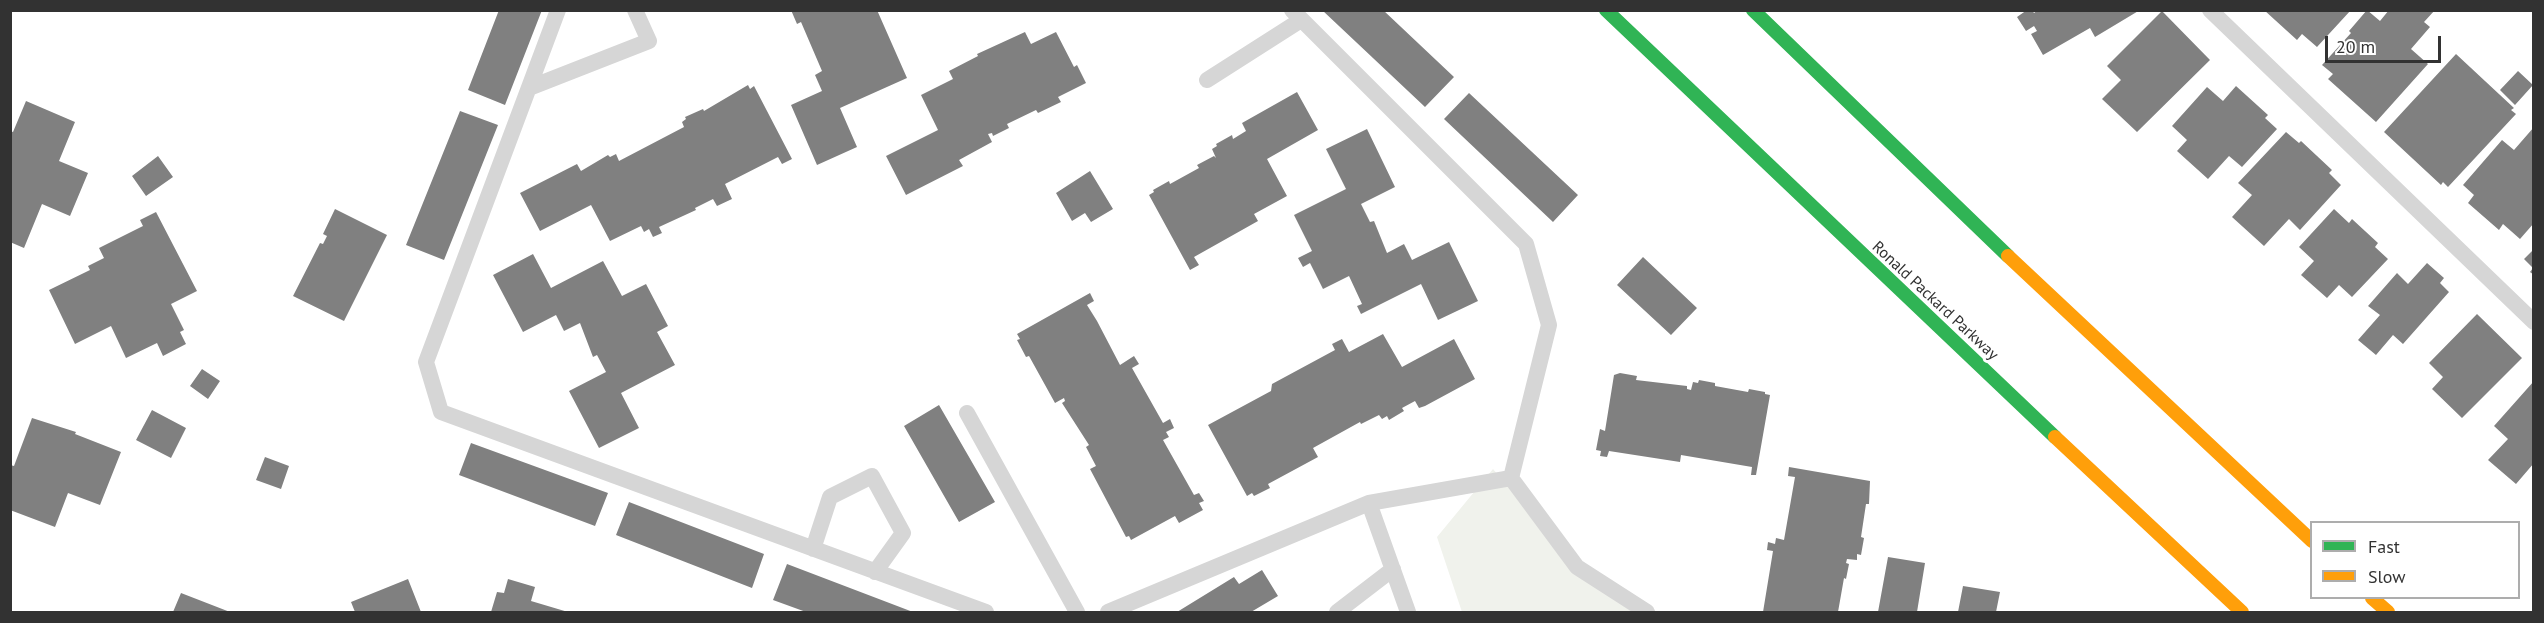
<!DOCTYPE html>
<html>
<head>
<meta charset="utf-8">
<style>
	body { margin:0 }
	#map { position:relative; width:2544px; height:623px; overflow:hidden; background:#fff; font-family:"PT Sans",sans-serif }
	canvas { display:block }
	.frame { position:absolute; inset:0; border:12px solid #323232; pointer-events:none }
	.legend { position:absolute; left:2310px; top:521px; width:210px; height:78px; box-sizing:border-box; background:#fff; border:2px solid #adadad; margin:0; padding:8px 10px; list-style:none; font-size:18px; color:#323232 }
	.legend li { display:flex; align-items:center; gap:12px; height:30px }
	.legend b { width:30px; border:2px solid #adadad }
	.scale { position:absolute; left:2325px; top:36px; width:116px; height:27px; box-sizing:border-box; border:3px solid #323232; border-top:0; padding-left:8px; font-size:18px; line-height:21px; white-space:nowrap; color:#323232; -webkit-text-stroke:4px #fff; paint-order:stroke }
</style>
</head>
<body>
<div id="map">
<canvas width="2544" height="623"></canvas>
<div class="frame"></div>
<ul class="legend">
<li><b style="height:8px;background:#30b455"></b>Fast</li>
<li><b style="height:8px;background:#ff9f0a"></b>Slow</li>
</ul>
<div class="scale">20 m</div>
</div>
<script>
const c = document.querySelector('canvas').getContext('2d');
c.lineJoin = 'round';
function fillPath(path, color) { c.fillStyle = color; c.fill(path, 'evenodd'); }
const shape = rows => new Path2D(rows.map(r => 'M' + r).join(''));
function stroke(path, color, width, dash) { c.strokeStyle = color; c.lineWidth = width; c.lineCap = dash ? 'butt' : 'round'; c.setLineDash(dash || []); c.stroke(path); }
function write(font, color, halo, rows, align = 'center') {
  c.font = font + ' "PT Sans",sans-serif'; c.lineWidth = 6; c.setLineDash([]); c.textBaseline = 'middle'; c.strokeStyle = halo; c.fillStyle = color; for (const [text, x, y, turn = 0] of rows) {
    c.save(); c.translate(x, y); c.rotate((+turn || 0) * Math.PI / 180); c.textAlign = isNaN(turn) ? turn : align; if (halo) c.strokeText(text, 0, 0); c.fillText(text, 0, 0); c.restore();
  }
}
const green = shape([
	[1493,469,1577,567,1649,612,1462,612,1437,537]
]);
const building = shape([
	[499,10,542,10,505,105,468,90],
	[791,10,877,10,907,78,840,108,857,147,817,165,791,105,822,91,815,75,822,71,801,22,797,24],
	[1322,10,1383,10,1454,77,1425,107],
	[2027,10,2032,10,2034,13,2038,10,2140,10,2095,37,2090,28,2043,55,2031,34,2037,31,2034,26,2026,31,2017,17],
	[2264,10,2351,10,2317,47,2302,34,2297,40],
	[2367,10,2380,21,2389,10,2435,10,2424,22,2430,27,2411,49,2428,64,2376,122,2328,79,2333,74,2322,65,2351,33,2349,31],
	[2162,11,2210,60,2137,132,2102,99,2121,80,2107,66],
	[1025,32,1031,44,1056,32,1074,67,1077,65,1086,83,1058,97,1061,102,1038,113,1036,110,1007,124,1009,128,993,136,992,133,988,134,992,142,959,160,963,166,906,195,886,156,938,130,921,95,953,79,949,71,978,56,977,54],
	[2456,54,2514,108,2511,110,2516,114,2448,187,2443,182,2441,185,2384,132],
	[2518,71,2533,85,2515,105,2500,90],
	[748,85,750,89,754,86,792,159,782,164,778,157,725,184,732,199,717,206,713,199,695,208,696,210,659,227,662,233,653,237,649,229,644,232,641,226,610,241,591,205,540,231,520,193,577,164,581,171,608,155,610,157,616,154,619,161,684,127,682,122,686,119,685,117,703,109,704,111],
	[2236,86,2268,115,2265,118,2277,129,2242,167,2229,156,2208,179,2177,151,2187,140,2172,126,2207,87,2223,101],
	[1297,92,1318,130,1267,159,1287,196,1254,214,1258,221,1194,257,1199,265,1190,270,1149,195,1154,192,1153,190,1169,181,1170,184,1199,168,1197,165,1214,156,1216,158,1212,149,1217,146,1216,144,1232,135,1233,139,1246,131,1242,123],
	[1469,93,1578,195,1553,222,1444,119],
	[26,101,75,122,59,161,88,173,70,216,42,204,24,248,10,242,10,131,13,132],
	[460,111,498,125,444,260,406,245],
	[2534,127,2534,223,2520,239,2503,224,2499,230,2468,203,2474,195,2463,185,2502,140,2514,150],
	[1367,129,1395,187,1361,204,1370,222,1374,221,1387,253,1404,244,1412,260,1449,242,1478,301,1438,320,1421,284,1361,314,1357,306,1362,304,1349,276,1323,289,1310,263,1303,267,1298,258,1312,251,1294,215,1346,189,1326,149],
	[2286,132,2299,143,2301,141,2332,170,2329,173,2341,185,2300,230,2289,219,2264,246,2232,217,2252,195,2238,183],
	[158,156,173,177,146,196,132,176],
	[1090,171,1113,209,1091,222,1085,213,1072,221,1056,193],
	[335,209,387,235,344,321,293,296,320,243,323,244,327,236,323,234],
	[2334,209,2349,223,2352,219,2378,243,2375,247,2388,259,2352,297,2339,285,2327,298,2301,275,2314,261,2299,247],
	[156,212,197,291,171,304,184,330,180,332,186,344,163,356,157,343,126,358,111,326,75,344,49,290,90,270,88,266,104,258,99,248,143,226,140,220],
	[2534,249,2534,275,2530,272,2533,268,2524,259],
	[533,254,551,288,603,261,622,296,646,284,668,326,657,332,675,365,621,393,639,428,599,448,569,391,606,372,597,355,593,357,580,323,564,331,556,315,523,332,493,275],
	[1643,257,1697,308,1671,335,1617,285],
	[2427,263,2444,278,2440,283,2449,292,2403,344,2393,335,2376,355,2358,340,2380,315,2368,306,2397,273,2408,284],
	[1090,293,1094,301,1087,305,1097,321,1120,365,1134,356,1139,364,1132,368,1163,423,1170,419,1174,428,1166,432,1169,437,1163,440,1194,495,1199,493,1204,501,1199,503,1203,510,1179,523,1175,516,1131,540,1129,536,1126,537,1090,469,1096,466,1086,447,1089,445,1062,403,1065,401,1064,398,1055,403,1029,356,1026,357,1017,340,1020,339,1017,334],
	[2477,314,2522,358,2462,418,2432,389,2443,377,2429,363],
	[1383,334,1402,367,1454,339,1475,379,1425,406,1419,408,1415,401,1402,408,1404,411,1389,420,1387,416,1382,419,1379,415,1361,424,1360,422,1313,448,1318,457,1268,484,1270,488,1254,496,1252,493,1247,496,1208,425,1271,391,1272,384,1335,350,1332,344,1342,339,1349,352],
	[202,369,220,381,208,399,190,386],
	[1620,373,1637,376,1636,380,1687,386,1687,389,1691,390,1693,382,1698,383,1699,380,1715,383,1715,386,1748,392,1749,389,1765,392,1765,394,1770,395,1756,475,1751,475,1752,467,1681,455,1680,462,1609,451,1607,457,1600,456,1601,451,1596,450,1600,429,1605,431,1614,375],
	[2534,381,2534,463,2516,484,2488,460,2508,439,2494,426],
	[939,405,995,502,959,522,904,426],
	[152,410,186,428,171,458,136,440],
	[32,418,76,432,75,434,121,452,100,505,68,493,55,527,10,510,10,465,14,466],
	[471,443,608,493,595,526,459,475],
	[265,457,289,466,281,489,256,480],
	[1789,467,1870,481,1869,504,1866,504,1861,537,1864,538,1861,555,1857,554,1857,560,1847,559,1846,563,1849,564,1846,579,1844,578,1838,612,1763,612,1773,551,1767,550,1768,542,1775,544,1776,538,1784,540,1795,477,1788,476],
	[629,502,764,554,752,588,616,535],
	[1888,557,1925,563,1917,612,1878,612],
	[787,564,913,612,806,612,773,600],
	[1262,570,1278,596,1251,612,1177,612,1234,577,1239,584],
	[408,579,421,612,355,612,351,602],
	[508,579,535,587,531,601,568,612,491,612,497,592,504,593],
	[1963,586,2000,592,1996,612,1958,612],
	[181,593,230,612,173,612]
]);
const lane = shape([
	[558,10,426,362,441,412,986,612],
	[1292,10,1526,244,1549,325,1511,478,1577,567,1647,612],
	[2210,10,2534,322],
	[1207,80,1301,20],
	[529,88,649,41,635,10],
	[967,413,1077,612],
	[1369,503,1408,612],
	[813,549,830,497,872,476,903,533,875,572],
	[1108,612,1369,503,1511,478],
	[1337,612,1393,569]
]);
const fast = shape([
	[1606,10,2055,437],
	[1753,10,2008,256]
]);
const slow = shape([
	[2008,256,2312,541],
	[2055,437,2242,612],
	[2372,598,2388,612]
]);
const streetNames = [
	["Ronald Packard Parkway",1935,301,43]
];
fillPath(green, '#f0f2ec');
fillPath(building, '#808080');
stroke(lane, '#d6d6d6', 16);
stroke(fast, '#30b455', 14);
stroke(slow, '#ff9f0a', 14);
write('16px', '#323232', '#fff', streetNames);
</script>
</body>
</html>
